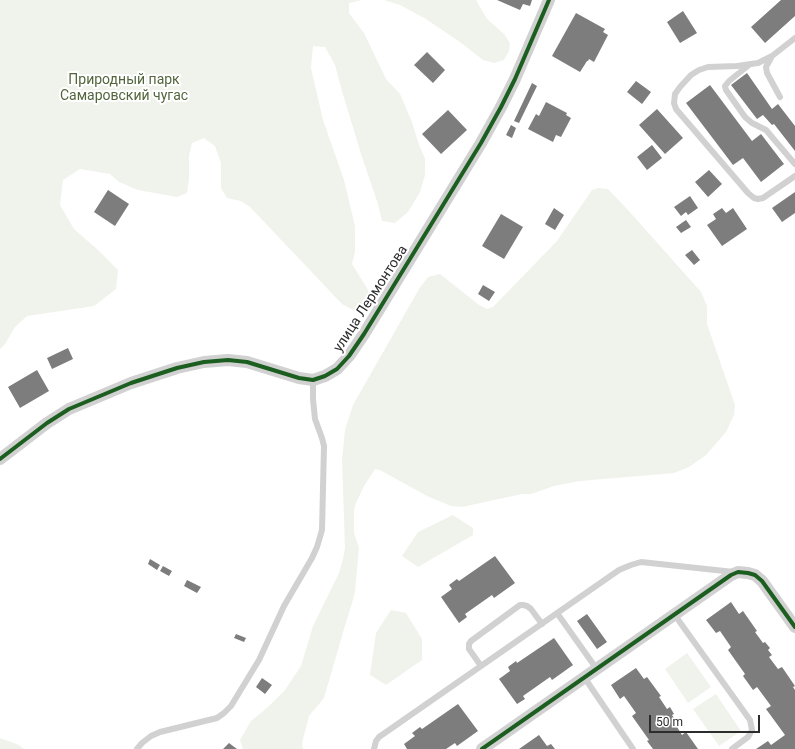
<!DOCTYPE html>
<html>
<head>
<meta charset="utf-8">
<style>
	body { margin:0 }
	#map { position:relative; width:795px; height:749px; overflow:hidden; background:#fff; font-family:Roboto,sans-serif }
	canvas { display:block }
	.scale { position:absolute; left:649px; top:715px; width:111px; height:18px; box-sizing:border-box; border:2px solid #2c2c2c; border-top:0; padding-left:5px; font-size:12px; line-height:14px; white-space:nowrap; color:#2c2c2c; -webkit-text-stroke:3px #fff; paint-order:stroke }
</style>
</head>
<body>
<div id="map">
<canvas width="795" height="749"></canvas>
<div class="scale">50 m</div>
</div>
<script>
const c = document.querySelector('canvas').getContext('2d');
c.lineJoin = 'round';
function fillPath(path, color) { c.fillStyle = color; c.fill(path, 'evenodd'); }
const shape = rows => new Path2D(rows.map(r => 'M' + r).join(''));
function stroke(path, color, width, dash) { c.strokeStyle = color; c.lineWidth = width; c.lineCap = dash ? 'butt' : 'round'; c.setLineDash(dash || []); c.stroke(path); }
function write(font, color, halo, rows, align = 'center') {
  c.font = font + ' Roboto,sans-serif'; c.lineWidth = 4; c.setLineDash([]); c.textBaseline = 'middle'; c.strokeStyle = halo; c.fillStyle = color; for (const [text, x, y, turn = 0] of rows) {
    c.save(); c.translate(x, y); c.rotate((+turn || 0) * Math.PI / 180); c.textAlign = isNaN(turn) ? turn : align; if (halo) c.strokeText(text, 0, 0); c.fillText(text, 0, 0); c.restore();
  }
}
const green = shape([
	[0,0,362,0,349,3,349,13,364,33,386,79,400,94,412,122,418,142,425,159,425,175,420,192,408,212,395,223,382,221,378,204,362,157,342,91,335,65,325,47,313,46,311,68,323,120,344,180,355,226,355,252,352,264,368,290,368,305,361,314,342,304,250,207,241,201,227,198,221,188,221,163,215,146,204,138,192,143,189,156,189,179,187,193,177,197,138,190,119,182,110,174,80,169,63,180,60,205,74,229,98,250,118,270,116,289,94,306,27,316,15,327,5,344,0,349],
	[384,0,476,0,487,19,504,34,510,43,509,51,504,60,494,63,483,60,460,42,426,19,400,5],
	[599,188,608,189,628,210,701,292,707,306,707,324,735,405,734,415,726,432,706,455,689,467,674,473,580,481,554,486,531,494,522,494,462,507,451,506,427,496,380,470,375,469,364,486,356,503,354,510,354,533,358,545,359,547,355,592,352,603,344,629,324,698,309,716,302,743,303,749,243,749,240,740,251,721,268,707,285,690,301,666,313,626,339,573,343,559,345,548,342,460,345,430,353,405,419,289,428,277,440,274,479,305,487,309,493,307,557,241,592,190],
	[453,515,473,528,473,535,418,567,402,556,418,532],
	[391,610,406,613,422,639,422,660,386,685,370,675,376,633],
	[687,653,711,687,688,703,665,669],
	[716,694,741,731,719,746,693,709],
	[0,738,19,745,24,749,0,749]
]);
const building = shape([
	[497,0,532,0,530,6,523,4,520,10],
	[781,0,795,0,795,16,765,43,751,27],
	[683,11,697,33,680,43,667,22],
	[576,13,605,29,603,32,608,35,594,62,589,59,588,61,587,61,580,72,552,56],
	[427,52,445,70,433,83,414,65],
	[747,73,772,109,778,104,795,126,795,151,774,124,772,125,763,115,757,119,731,85],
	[636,81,651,92,642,104,627,92],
	[532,83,537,86,519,123,514,121],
	[710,85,752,141,761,134,784,164,761,182,743,158,733,165,686,103],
	[546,102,567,113,566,115,571,118,561,137,556,135,553,142,528,129,536,114,539,116],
	[657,109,683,138,665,154,639,125],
	[448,110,467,130,441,154,422,134],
	[511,125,516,128,512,138,506,135],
	[652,145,662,158,647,170,637,157],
	[709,170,722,184,708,197,695,182],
	[108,190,129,204,115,226,94,212],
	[795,192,795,213,782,222,772,208],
	[690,196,698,208,688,215,686,212,681,216,674,207],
	[554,208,564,215,555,230,545,224],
	[722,208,726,213,733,208,747,229,722,246,707,225,716,219,713,214],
	[501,214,523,227,504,259,482,246],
	[686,220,691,227,681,233,676,227],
	[692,250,700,260,694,265,685,255],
	[483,285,495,292,489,301,478,294],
	[68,348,73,359,52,369,47,358],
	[37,370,49,391,20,408,8,387],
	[495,556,515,583,494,598,492,595,465,614,467,617,459,623,441,597,452,589,449,585,457,579,459,581],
	[150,559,160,565,157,570,148,564],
	[163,566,172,571,169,576,160,571],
	[187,580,201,587,197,593,184,586],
	[731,602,739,614,743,611,757,631,755,632,763,643,765,642,770,648,768,650,772,655,769,657,778,669,782,667,795,686,793,687,795,690,795,749,756,749,768,741,771,745,785,735,766,709,771,706,757,687,753,690,743,676,745,674,728,650,731,647,720,631,716,633,706,620],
	[587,614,607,642,597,649,577,621],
	[236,634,246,638,244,642,234,638],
	[554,638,573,665,552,680,550,677,523,696,525,699,517,704,499,679,510,671,508,667,516,661,517,663],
	[636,668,644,679,647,677,661,696,659,697,667,709,670,707,674,714,672,715,676,721,674,722,682,735,686,732,698,749,653,749,647,741,649,740,632,716,636,713,624,696,620,699,611,685],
	[262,678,272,685,265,694,256,687],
	[458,704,478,731,457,746,455,743,446,749,407,749,404,744,415,736,412,733,420,727,422,729],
	[539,735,547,746,551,744,555,749,519,749],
	[229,743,237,749,223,749]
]);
const service = shape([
	[772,56,758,63,737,66,708,67,699,70,691,75,680,87,675,94,674,103,676,109,748,193,754,198,758,199,763,198,795,176],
	[749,65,729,81,725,86,726,90,745,117,752,123,766,130,795,164],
	[780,97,767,73,766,67,772,56,795,38],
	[557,613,596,668],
	[674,614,750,720,752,730,748,737,732,749],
	[481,666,469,649,469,644,471,641,520,605,523,605,527,606,531,609,542,624],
	[584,677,633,749],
	[137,749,142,743,151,736,160,732,217,718,224,713,231,706,259,660,284,606,312,558,317,547,322,530,324,446,322,438,315,419,313,399,313,380],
	[374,749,376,741,379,737,619,570,631,565,641,562,734,572]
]);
const minor = shape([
	[0,459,47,423,69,409,131,383,177,368,204,362,228,360,247,362,299,378,313,380,325,376,337,369,349,356,364,334,481,143,501,107,515,79,549,0],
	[482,749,731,575,738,572,748,573,755,575,762,581,795,627]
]);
const cycleway = shape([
	[0,459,47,423,69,409,131,383,177,368,204,362,228,360,247,362,299,378,313,380,325,376,337,369,349,356,364,334,481,143,501,107,515,79,549,0],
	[482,749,731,575,738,572,748,573,755,575,762,581,795,627]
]);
const parkNames = [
	["Природный парк",124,80],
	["Самаровский чугас",124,96]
];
const streetNames = [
	["улица Лермонтова",371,299,-57]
];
fillPath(green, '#f0f3eb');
fillPath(building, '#7d7d7d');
stroke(service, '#d1d1d1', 6);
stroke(minor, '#d1d1d1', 12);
stroke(cycleway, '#1b5e20', 4);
write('14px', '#52653c', '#fff', parkNames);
write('14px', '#2c2c2c', '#fff', streetNames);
</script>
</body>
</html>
